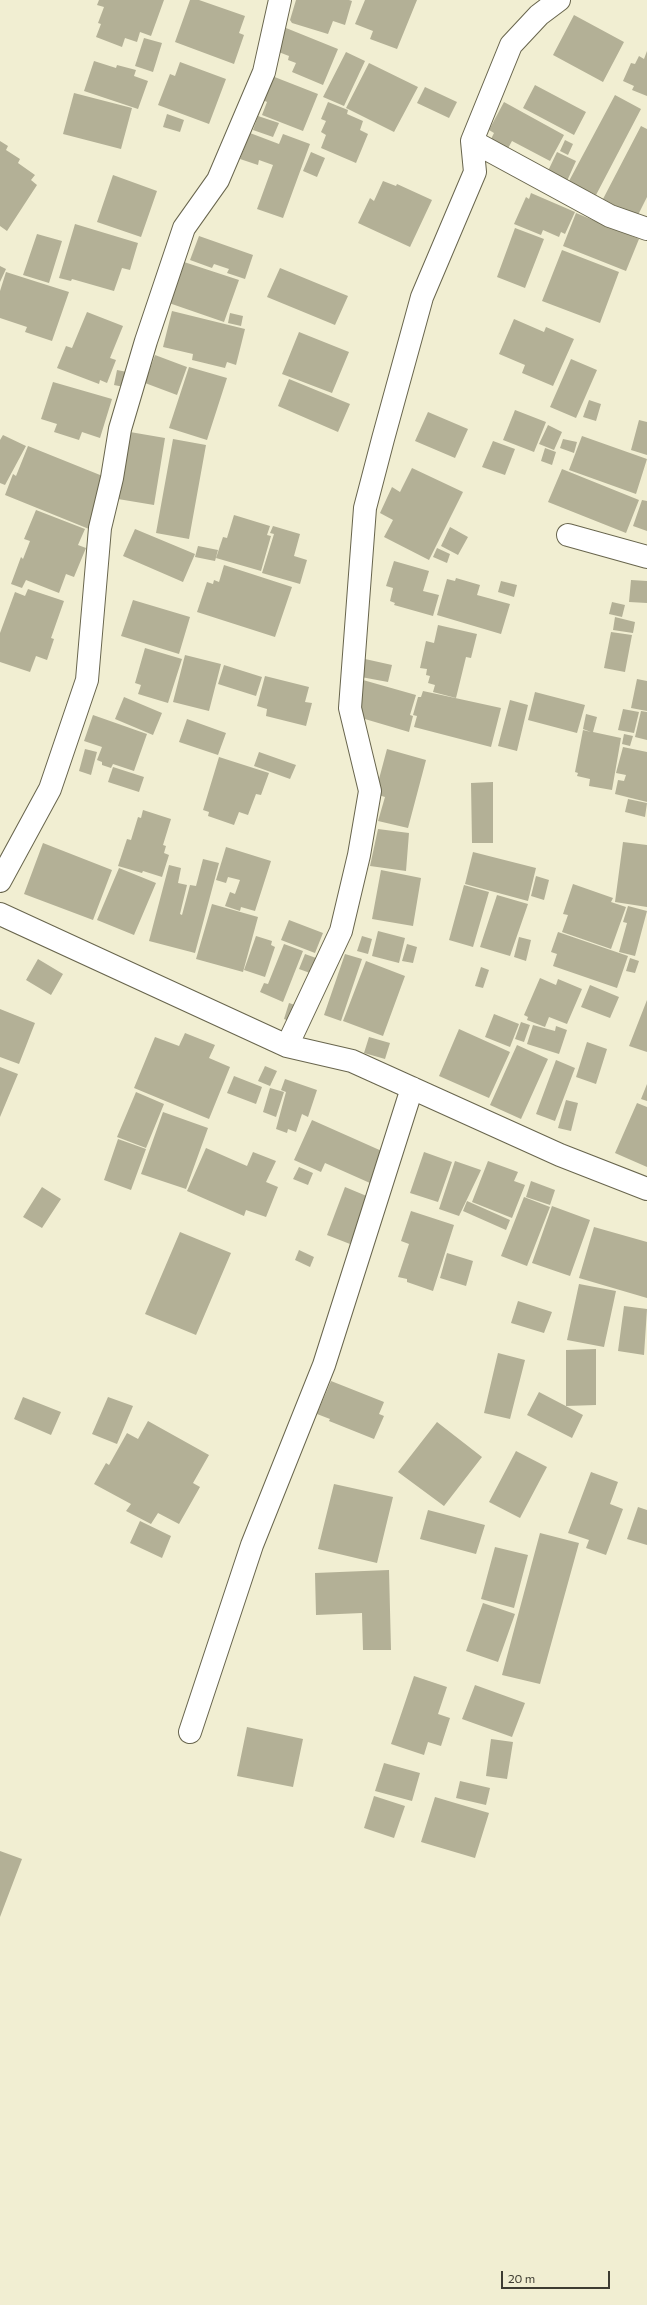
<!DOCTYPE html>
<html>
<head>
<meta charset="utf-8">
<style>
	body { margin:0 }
	#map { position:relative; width:647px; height:2305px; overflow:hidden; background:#f1eed2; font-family:Commissioner,sans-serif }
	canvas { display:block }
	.scale { position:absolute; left:501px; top:2271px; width:109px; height:18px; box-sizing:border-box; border:2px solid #3e3c32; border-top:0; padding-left:5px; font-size:12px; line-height:14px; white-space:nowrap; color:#3e3c32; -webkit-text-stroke:3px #f1eed2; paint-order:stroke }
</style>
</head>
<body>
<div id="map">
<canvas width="647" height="2305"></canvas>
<div class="scale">20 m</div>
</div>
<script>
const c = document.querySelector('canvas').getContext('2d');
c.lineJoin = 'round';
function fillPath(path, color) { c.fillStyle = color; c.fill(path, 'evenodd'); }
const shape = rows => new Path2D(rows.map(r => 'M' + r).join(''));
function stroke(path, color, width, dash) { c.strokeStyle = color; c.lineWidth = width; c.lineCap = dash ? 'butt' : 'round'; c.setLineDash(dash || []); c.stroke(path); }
const building = shape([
	[99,0,164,0,151,36,140,32,137,42,125,38,122,47,96,37,101,24,98,23,104,7,97,5],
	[190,0,199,0,245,16,239,33,244,35,234,64,175,42],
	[296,0,349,0,352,1,345,25,333,21,328,34,292,23,290,20],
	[365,0,417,0,397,49,370,39,373,31,355,24],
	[574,15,624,42,603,82,553,55],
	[286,28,338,49,323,85,292,72,296,63,288,60,289,56,276,51],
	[144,38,162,43,153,72,135,66],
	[647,51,647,96,632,90,634,86,623,81,631,63,635,64,639,56,644,59],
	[346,52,365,61,344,106,323,97],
	[94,61,116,68,117,65,136,70,134,76,148,81,138,109,84,91],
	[180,62,226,79,209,124,158,105,170,74,175,76],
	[369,63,418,87,394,132,346,108],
	[272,76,318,94,303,131,262,115,267,102,263,100],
	[535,85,586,112,574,135,523,108],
	[425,87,457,102,449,118,417,103],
	[74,93,132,108,121,149,63,134],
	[615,95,641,109,596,195,569,181],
	[328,102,348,110,347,114,363,121,360,130,368,134,356,163,321,148,326,135,321,132,326,121,321,119],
	[504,102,564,135,550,161,512,141,506,152,489,143,494,133,489,130],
	[167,114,184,120,180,132,163,127],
	[258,116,279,123,273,137,253,130],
	[641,126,647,129,647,197,637,217,603,199],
	[250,133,279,144,283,134,310,144,283,218,257,209,273,165,259,160,258,165,240,159],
	[565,140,573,144,568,155,560,151],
	[0,141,8,146,6,150,20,159,18,163,35,175,31,180,37,185,7,231,0,226],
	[311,152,325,158,317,177,303,171],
	[557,152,576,161,567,181,548,171],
	[113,175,157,191,141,237,97,222],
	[383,181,396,186,397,184,432,200,410,247,358,223,370,198,374,201],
	[531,193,575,212,565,234,561,232,559,237,543,230,541,235,514,224,526,197,529,199],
	[576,213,639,239,626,271,563,246],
	[75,224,138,243,130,270,122,268,114,291,72,279,71,281,59,278],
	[515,228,544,239,525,288,497,277],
	[37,234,62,241,49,283,23,275],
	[199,236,253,255,245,279,227,273,229,269,214,264,212,268,190,260],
	[562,250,619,272,600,323,542,301],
	[184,262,239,280,224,322,169,303],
	[0,266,6,269,0,282],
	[280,268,348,296,335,325,267,297],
	[6,272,69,292,52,341,25,332,27,327,0,318,0,291],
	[172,311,245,329,236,365,227,362,225,368,192,360,193,354,163,347],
	[87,312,123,326,110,358,116,360,107,383,100,380,99,384,57,368,66,346,72,348],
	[230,313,243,316,241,326,228,323],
	[514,319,544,332,546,327,574,339,553,386,522,373,525,365,499,354],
	[299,332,349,352,332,393,282,374],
	[155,355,187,367,177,395,145,383],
	[571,359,597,370,576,418,550,407],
	[189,367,227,378,207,440,169,428],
	[117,370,127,372,124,387,114,385],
	[289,379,350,404,338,432,278,406],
	[53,382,112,399,100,438,82,432,79,440,54,432,57,424,41,419],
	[589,400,601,404,596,421,583,417],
	[515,410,546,422,534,452,503,440],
	[428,412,468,429,455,458,415,441],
	[639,420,647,422,647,455,631,450],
	[548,425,562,432,554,450,539,444],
	[130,432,165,438,154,505,118,499],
	[3,435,26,446,5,485,0,483,0,440],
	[582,436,647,459,636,494,569,470],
	[173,439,206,445,189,539,156,533],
	[563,439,577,442,574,453,560,448],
	[493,441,515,449,505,475,482,467],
	[28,446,110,479,89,529,5,495,13,474,16,476],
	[545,448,556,452,552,465,541,461],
	[412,468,463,492,429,560,384,537,393,520,380,513,392,487,400,492],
	[562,469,639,500,626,533,548,502],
	[642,500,647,501,647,531,633,526],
	[36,510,85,529,78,545,86,548,74,577,66,574,59,593,26,580,22,588,11,584,21,557,23,559,30,541,24,539],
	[234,515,270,526,267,535,271,536,261,571,216,558,223,537,227,538],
	[273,526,300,534,294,556,307,560,300,584,262,573,274,534,270,533],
	[450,527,468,537,458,555,441,546],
	[135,529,195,554,183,582,123,556],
	[198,546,218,550,215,561,195,557],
	[437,548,450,554,447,563,433,557],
	[394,561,429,571,423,591,439,595,433,616,394,605,395,603,390,601,393,588,386,586],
	[224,565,292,587,275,637,197,612,207,582,213,584,214,580,219,582],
	[456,578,480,585,477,595,510,604,501,634,437,615,447,579,455,581],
	[631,580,647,581,647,603,629,602],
	[501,581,517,585,514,597,498,592],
	[28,589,64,601,51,638,54,639,47,660,36,656,30,672,0,662,0,633,15,592,25,596],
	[133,600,190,617,179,654,121,636],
	[612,602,625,605,622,617,609,614],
	[615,617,635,622,633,633,613,630],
	[438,625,477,634,471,658,466,657,456,698,433,692,435,685,428,683,430,676,426,675,427,669,420,668,426,641,434,643],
	[611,632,632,635,625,672,604,668],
	[145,648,182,659,168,703,138,694,141,685,135,683],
	[185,655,221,664,209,711,173,702],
	[365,659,392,665,388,682,361,677],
	[224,665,262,677,256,696,218,684],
	[265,676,309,687,305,702,312,703,306,726,266,716,267,709,257,706],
	[637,679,647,681,647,711,631,708],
	[363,680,416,695,410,715,413,716,409,732,358,717],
	[423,691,501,708,491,747,414,727,417,716,413,715,418,697,421,697],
	[535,692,585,705,577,733,528,720],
	[124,697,162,713,153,735,115,719],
	[510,700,528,705,517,751,498,746],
	[623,709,639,712,634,733,618,730],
	[641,711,647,712,647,740,635,737],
	[586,714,597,717,593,732,621,738,612,790,589,786,590,779,577,776,578,773,575,772,583,730,591,732,583,729],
	[93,715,147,734,134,771,113,764,111,768,102,765,102,762,97,760,102,747,84,741],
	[187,719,226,733,218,755,179,742],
	[624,734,633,736,630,746,622,744],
	[623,747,647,752,647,802,615,794,618,780,624,781,626,775,616,773],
	[85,749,97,752,91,775,79,771],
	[387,749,426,760,408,828,378,821,385,797,375,794],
	[259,752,296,765,290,779,254,766],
	[219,757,269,773,261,795,256,794,248,815,239,812,234,825,208,816,209,812,203,810],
	[113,767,144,777,139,792,108,782],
	[493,782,493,843,472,843,471,783],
	[628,799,647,803,645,817,625,812],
	[143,810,171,819,163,845,166,846,164,853,169,855,162,877,143,871,142,873,118,866,127,839,131,840,138,817,141,818],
	[378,829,409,833,406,871,370,866],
	[623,842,647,845,647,907,615,902],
	[43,843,112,870,93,920,24,894],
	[226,847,271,861,255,911,241,907,240,911,225,906,230,892,235,894,240,880,228,877,226,883,216,880],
	[473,852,536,868,528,901,465,884],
	[203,859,219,863,195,953,149,941,169,865,181,868,178,883,187,885,180,914,182,915,190,885,196,886],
	[119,868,156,883,134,935,97,920],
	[381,870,421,878,413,926,372,919],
	[536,876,549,880,544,900,531,896],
	[573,884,613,898,611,902,626,907,611,949,562,932,568,915,563,914],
	[464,885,489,892,473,947,449,940],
	[497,895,528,904,510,956,480,947],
	[212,904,258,917,243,972,196,959],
	[628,906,647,911,635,956,619,952,627,923,623,922],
	[289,920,323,933,315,953,281,940],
	[378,931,405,938,399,963,372,956],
	[558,932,628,956,617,988,553,966,557,954,551,952],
	[256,936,272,941,271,945,275,947,265,977,244,970],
	[362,936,372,939,368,954,357,951],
	[519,937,531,940,526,961,514,957],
	[284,944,303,951,283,1002,260,992,264,983,268,984],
	[407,944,417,947,413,963,402,961],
	[305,954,316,958,310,973,299,969],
	[345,954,362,959,341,1021,324,1015],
	[630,958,639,961,635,973,626,971],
	[38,959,63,974,51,995,26,980],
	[366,961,405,976,383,1036,343,1021],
	[481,967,489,970,483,988,475,986],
	[540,978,556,985,558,979,582,989,567,1024,549,1017,545,1027,527,1020,528,1017,524,1015],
	[590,985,619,997,610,1018,581,1007],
	[647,1000,647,1052,629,1046],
	[289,1003,301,1007,295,1023,284,1019],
	[0,1009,35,1023,19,1064,0,1057],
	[494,1014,519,1024,510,1047,485,1037],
	[521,1022,530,1025,524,1042,515,1039],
	[533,1025,555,1031,556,1026,567,1030,559,1054,527,1044],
	[459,1029,510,1052,489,1098,439,1076],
	[185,1033,215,1045,209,1058,230,1067,209,1119,134,1088,155,1037,179,1046],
	[369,1037,390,1043,385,1059,364,1053],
	[587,1042,607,1049,596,1084,576,1077],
	[517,1045,548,1059,521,1119,490,1105],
	[556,1060,575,1068,555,1121,536,1114],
	[265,1066,277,1071,270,1086,258,1081],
	[0,1067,18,1074,0,1117],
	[234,1076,262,1087,256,1104,227,1093],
	[285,1079,317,1090,308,1117,302,1114,296,1132,288,1129,287,1133,276,1129,286,1092,281,1090],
	[647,1084,647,1101,641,1099],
	[270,1088,284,1092,276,1117,263,1112],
	[136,1092,164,1104,146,1148,117,1137],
	[566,1100,578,1103,571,1131,558,1128],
	[637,1103,647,1107,647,1167,615,1153],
	[163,1112,208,1128,186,1189,141,1174],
	[312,1120,384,1152,370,1183,325,1163,321,1172,294,1160],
	[118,1139,146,1149,131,1190,104,1180],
	[206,1148,247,1166,253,1152,276,1161,266,1182,278,1187,266,1217,246,1210,244,1216,187,1191],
	[424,1152,452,1162,438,1202,410,1193],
	[455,1161,481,1170,459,1216,439,1209],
	[488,1161,518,1172,514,1181,525,1185,512,1218,472,1202],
	[299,1167,313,1173,308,1185,293,1179],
	[531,1181,555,1190,550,1205,526,1197],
	[42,1187,61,1199,42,1228,23,1217],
	[345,1187,369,1197,350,1244,327,1235],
	[524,1197,550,1207,527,1266,501,1256],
	[467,1201,510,1220,506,1230,463,1211],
	[552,1206,590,1220,570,1276,532,1263],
	[411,1211,454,1225,433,1291,407,1282,407,1279,398,1277,409,1244,401,1241],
	[594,1227,647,1242,647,1298,579,1278],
	[180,1232,231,1253,196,1335,145,1314],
	[299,1250,314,1257,310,1267,295,1260],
	[447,1253,473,1261,466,1286,440,1278],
	[579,1284,616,1291,604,1347,567,1340],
	[518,1301,552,1312,544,1333,511,1323],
	[624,1306,647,1309,644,1355,618,1351],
	[596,1349,596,1405,566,1406,566,1350],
	[498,1353,525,1360,510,1419,484,1413],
	[331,1381,384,1402,379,1414,384,1416,374,1439,329,1421,330,1419,317,1414],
	[539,1392,583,1415,572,1438,527,1415],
	[23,1397,61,1412,51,1435,14,1419],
	[108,1397,133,1406,117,1444,92,1434],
	[148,1421,209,1455,193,1483,200,1487,179,1524,158,1513,151,1524,126,1511,131,1504,94,1484,106,1463,109,1465,127,1433,138,1439],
	[437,1422,482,1457,444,1506,398,1472],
	[516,1451,547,1467,520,1518,489,1502],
	[591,1472,618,1482,610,1504,623,1509,606,1555,586,1548,589,1540,568,1533],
	[334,1484,393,1497,377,1563,318,1549],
	[638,1507,647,1510,647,1545,627,1539],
	[428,1510,485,1525,476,1554,420,1539],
	[140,1521,171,1536,162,1558,130,1543],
	[540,1533,579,1543,540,1684,502,1675],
	[495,1547,528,1555,514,1608,481,1599],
	[389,1570,391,1650,363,1650,362,1613,316,1615,315,1573],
	[483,1603,515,1614,498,1662,466,1651],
	[414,1676,447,1687,438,1714,450,1718,441,1746,428,1742,424,1755,391,1744],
	[475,1685,525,1703,512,1737,462,1719],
	[247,1727,303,1739,293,1787,237,1776],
	[491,1739,513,1742,507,1779,486,1776],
	[384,1763,420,1773,412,1801,375,1791],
	[460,1781,490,1788,486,1805,456,1798],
	[374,1796,405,1806,394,1838,364,1828],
	[435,1797,489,1813,475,1858,421,1842],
	[0,1851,22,1859,0,1917]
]);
const street = shape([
	[472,141,610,216,647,229],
	[568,535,647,557],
	[0,881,50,789,87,680,100,528,112,478,120,429,146,341,184,228,218,180,264,72,280,0],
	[0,914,287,1046,352,1061,560,1155,647,1189],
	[287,1046,341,931,359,855,370,791,350,708,365,508,383,439,422,297,475,172,472,141,511,45,539,15,559,0],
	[190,1732,252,1545,324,1365,412,1088]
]);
fillPath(building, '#b3b096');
stroke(street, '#68654d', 24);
stroke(street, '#fff', 22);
</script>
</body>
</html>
